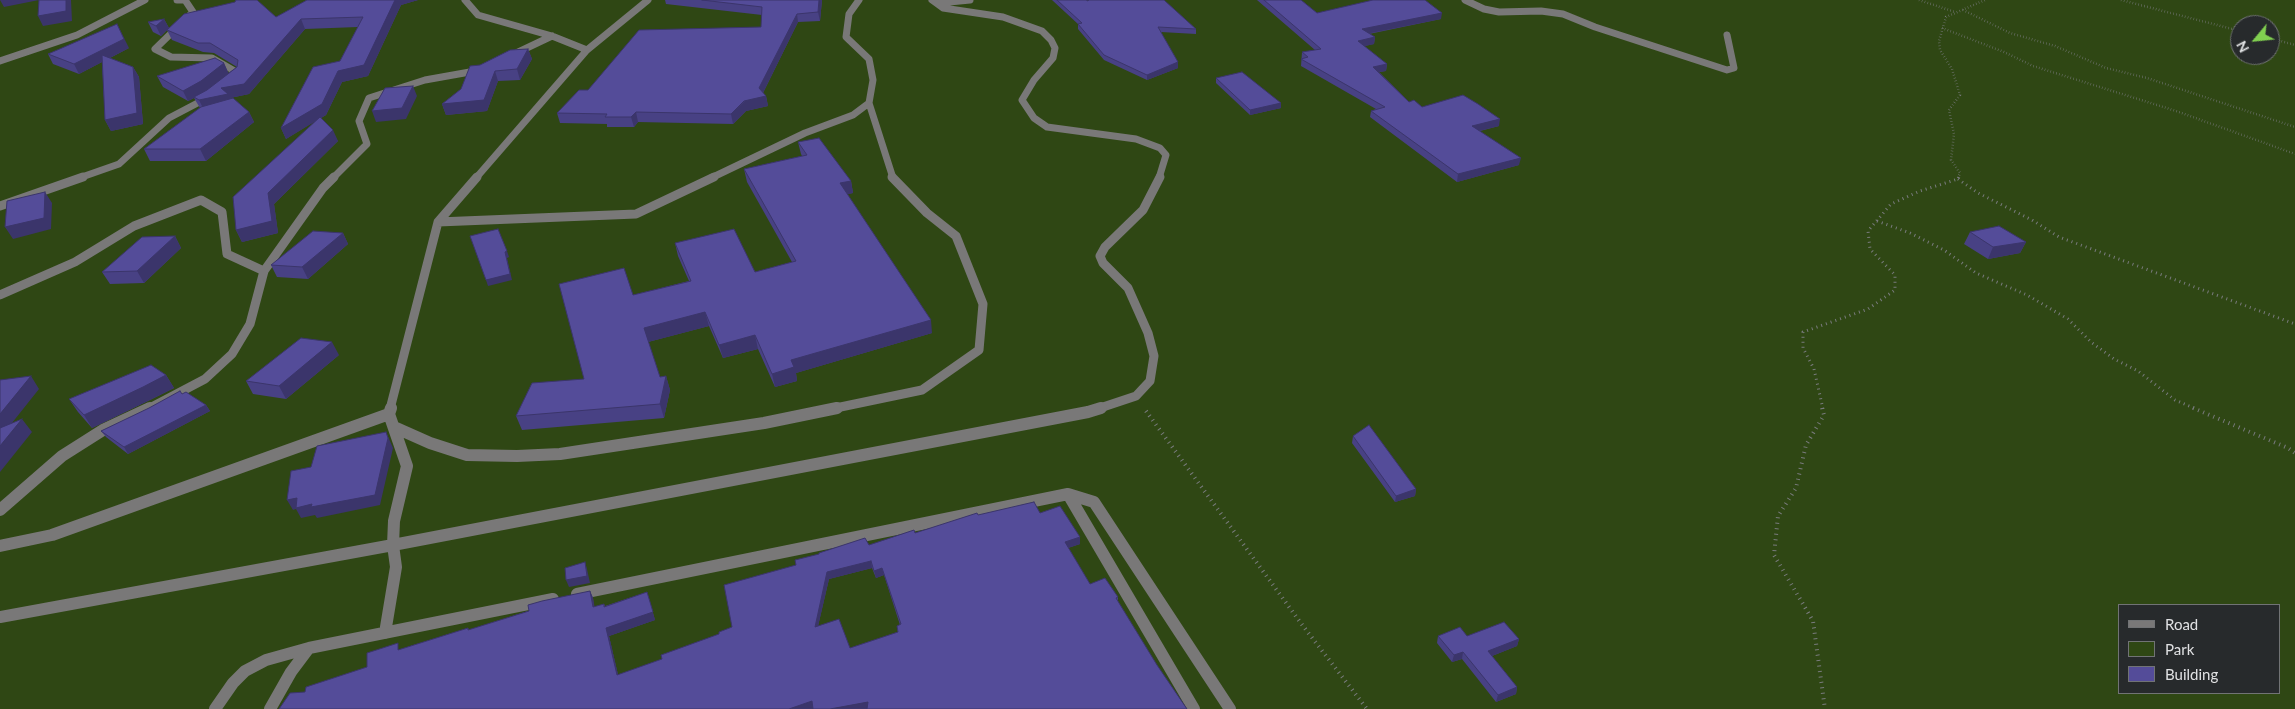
<!DOCTYPE html>
<html>
<head>
<meta charset="utf-8">
<style>
	body { margin:0 }
	#map { position:relative; width:2295px; height:709px; overflow:hidden; background:#272a2c; font-family:Lato,sans-serif }
	canvas { display:block }
	.legend { position:absolute; left:2118px; top:604px; width:162px; height:90px; box-sizing:border-box; background:#272a2c; border:1px solid #717375; margin:0; padding:6px 9px; list-style:none; font-size:15px; color:#e0e1e3 }
	.legend li { display:flex; align-items:center; gap:10px; height:25px }
	.legend b { width:25px; border:1px solid #717375 }
	.north { position:absolute; left:2230px; top:15px; width:50px; height:50px; box-sizing:border-box; background:#272a2c; border:1px solid #717375; border-radius:50%; rotate:242deg; font-size:14px; font-weight:700; line-height:20px; text-align:center; color:#e0e1e3 }
	.north::after { content:''; display:block; margin:auto; width:18px; height:22px; background:#81d050; clip-path:polygon(50% 0,100% 100%,50% 72%,0 100%) }
</style>
</head>
<body>
<div id="map">
<canvas width="2295" height="709"></canvas>
<ul class="legend">
<li><b style="height:6px;background:#797878"></b>Road</li>
<li><b style="height:14px;background:#2f4714"></b>Park</li>
<li><b style="height:14px;background:#544c99"></b>Building</li>
</ul>
<div class="north">N</div>
</div>
<script>
const c = document.querySelector('canvas').getContext('2d');
c.lineJoin = 'round';
function fillPath(path, color) { c.fillStyle = color; c.fill(path, 'evenodd'); }
const shape = rows => new Path2D(rows.map(r => 'M' + r).join(''));
function stroke(path, color, width, dash) { c.strokeStyle = color; c.lineWidth = width; c.lineCap = dash ? 'butt' : 'round'; c.setLineDash(dash || []); c.stroke(path); }
const green = shape([
	[0,0,2295,0,2295,709,0,709],
	[2240,25,2270,25,2270,55,2240,55],
	[2119,605,2279,605,2279,693,2119,693]
]);
const pathFar2 = shape([
	[1919,0,1955,12],
	[2121,0,2240,31],
	[1963,10,2010,33,2055,46,2106,68,2147,78,2295,127],
	[1942,28,2004,52,2033,66,2176,111,2295,154],
	[2270,38,2295,45],
	[1958,178,1960,173,1951,160,1954,134,1949,110,1960,95,1952,69,1940,50,1939,41,1946,17,1985,0]
]);
const pathFar1 = shape([
	[1958,179,1978,193,2032,220,2059,237,2295,324],
	[1877,221,1910,233,1944,250,1976,273,2027,295,2068,319,2091,342,2114,359,2138,371,2175,400,2196,409],
	[1823,409,1814,369,1803,348,1803,332,1868,309,1895,290,1895,275,1870,249,1868,231,1891,204,1920,191,1958,179,1959,177]
]);
const path = shape([
	[1822,408,1824,415,1806,445,1796,488,1778,516,1774,555,1813,621,1825,709],
	[2193,408,2288,448,2295,453],
	[1146,411,1303,626,1367,709]
]);
const streetFar2 = shape([
	[177,0,185,0,193,12,155,49,171,57,212,58,238,73,233,76],
	[465,0,478,15,552,36,587,50],
	[859,0,849,14,846,37,869,59,873,80,869,103,893,178],
	[932,0,943,8,1003,17,1042,31,1051,40,1055,48,1053,58,1034,80,1022,100,1034,118,1047,127,1136,139,1160,148,1166,155,1159,178],
	[1465,0,1484,9,1499,12,1541,11,1563,14,1595,27,1727,70,1734,68,1727,35],
	[939,3,970,0],
	[512,55,552,36],
	[0,61,77,35,145,0],
	[79,178,119,164,169,118,209,97],
	[333,178,367,144,359,121,369,98,425,80,481,70],
	[476,178,587,50,648,0],
	[711,178,805,133,853,115,869,103]
]);
const streetFar1 = shape([
	[0,206,83,177],
	[438,222,636,214,714,177],
	[0,295,75,262,134,226,201,200,222,212,227,254,264,271],
	[148,409,205,379,232,354,250,324,264,271,323,188,334,177],
	[390,409,438,222,477,177],
	[831,409,922,390,979,350,983,304,956,236,927,213,892,177],
	[1097,409,1136,396,1150,381,1154,356,1148,333,1128,288,1103,263,1100,256,1105,247,1143,210,1160,177]
]);
const street = shape([
	[394,427,430,443,467,455,517,456,560,454,764,423,837,408],
	[1068,494,1194,709],
	[0,510,62,456,103,430,150,408],
	[0,546,52,535,389,414],
	[577,594,1068,494,1094,502,1230,709],
	[0,617,393,545,1088,412,1101,408],
	[385,633,396,567,393,545,394,521,407,466,389,414,391,408],
	[215,709,233,683,245,671,266,660,309,648,553,599],
	[270,709,291,672,309,648]
]);
const wall = shape([
	[307,0,418,0,401,5,368,76,342,82,326,115,321,118,338,141,274,204,278,233,242,242,236,230,315,121,286,139,281,128,340,61,358,27,305,29,249,94,230,98,249,112,254,122,206,161,150,161,144,149,200,108,194,98,188,101,163,87,157,76,224,63,228,73,237,67,214,53,203,52,172,40,167,30,276,17],
	[665,0,822,0,820,21,798,22,763,93,766,96,768,106,746,111,733,124,638,122,634,127,607,127,607,124,560,123,557,113,588,90,761,27,762,15,666,4],
	[1052,0,1086,0,1088,1,1196,29,1196,34,1161,32,1178,68,1147,80,1104,60,1078,29,1078,24],
	[1257,0,1301,0,1317,13,1370,1,1370,0,1425,0,1441,19,1369,34,1375,37,1374,44,1364,46,1387,64,1386,71,1379,72,1409,102,1422,107,1499,126,1480,131,1519,165,1457,182,1370,117,1371,111,1376,109,1301,66,1302,52,1315,50],
	[164,19,169,28,161,36,153,32,148,22],
	[129,48,110,58,133,67,139,77,143,124,111,131,105,120,102,62,79,74,53,64,48,54],
	[528,49,532,59,520,80,498,81,487,111,446,115,442,104,461,89,480,65],
	[1216,78,1281,108,1250,115,1216,83],
	[798,142,851,181,853,193,847,194,932,333,796,373,797,381,775,387,758,349,723,358,709,326,648,342,660,377,666,376,670,390,664,418,522,430,516,416,584,379,633,295,689,281,678,256,675,243,755,272,792,262,747,182,744,169,802,156,801,154],
	[1970,232,2026,242,2020,253,1988,259,1964,244],
	[343,233,348,244,308,279,277,277,271,265],
	[175,236,181,248,144,283,110,284,102,272],
	[339,355,286,399,253,394,246,381],
	[166,375,174,388,150,400,92,428,78,412,69,399],
	[182,394,206,405,210,411,128,454,106,437,101,431],
	[1353,436,1416,489,1415,496,1395,502,1352,443],
	[1040,513,1080,537,1080,544,1068,548,1090,584,1118,597,1118,601,811,709,279,709,305,692,367,667,401,649,468,628,469,630,590,591,593,598,594,607,604,604,605,606,647,592,655,620,609,636,618,675,662,659,719,634,732,627,869,545,915,533,978,515],
	[872,568,876,578,884,575,900,625,897,626,898,632,850,648,818,626,829,579],
	[1438,636,1467,636,1519,639,1517,646,1492,656,1517,687,1516,694,1496,702,1462,659,1452,662,1437,643]
]);
const shadedWall = shape([
	[0,0,39,0,4,7],
	[66,0,71,0,72,21,43,26,38,16],
	[395,0,418,0,401,5,368,76,342,82,326,115,286,139,281,128,338,71],
	[819,0,822,0,820,21,818,12],
	[1442,13,1441,19,1361,35,1362,29],
	[797,14,798,22,761,97,766,96,768,106,746,111,733,124,731,114,759,88],
	[164,19,169,28,161,36,156,26],
	[301,19,305,29,249,94,230,98,233,104,204,110,199,100,221,88],
	[117,24,129,48,79,74,74,64],
	[1375,37,1374,44,1357,48,1358,41],
	[528,49,532,59,520,80,517,69],
	[1178,62,1178,68,1147,80,1147,75],
	[224,63,229,74,206,92,188,101,183,91],
	[1387,64,1386,71,1373,73,1373,67],
	[133,67,139,77,143,124,111,131,105,120],
	[495,71,498,81,487,111,446,115,442,104],
	[413,86,417,96,406,119,376,122,372,111],
	[1281,103,1281,108,1250,115,1250,110],
	[249,112,254,122,206,161,200,149],
	[636,112,638,122,634,127,631,117],
	[1500,119,1499,126,1471,133,1472,126],
	[333,130,338,141,274,204,278,233,242,242,236,230,268,193],
	[1521,158,1519,165,1457,182,1458,174],
	[851,181,853,193,842,196,840,183],
	[45,192,52,203,51,229,13,239,5,227],
	[343,233,348,244,308,279,302,267],
	[175,236,181,248,144,283,137,271],
	[2026,242,2020,253,1988,259,1993,247],
	[507,251,509,257,507,258,512,280,488,286,486,280,505,252],
	[705,312,709,326,648,342,644,328],
	[931,320,932,333,796,373,797,381,775,387,772,374,791,360],
	[755,335,758,349,723,358,719,345],
	[332,342,339,355,286,399,279,386],
	[166,375,174,388,150,400,92,428,84,415],
	[31,376,39,389,0,438,0,414],
	[666,376,670,390,664,418,660,404],
	[206,405,210,411,128,454,124,447],
	[22,419,32,432,0,472,0,446],
	[386,432,393,448,380,505,317,518,315,515,301,518,296,509,293,510,287,500,297,498,312,504],
	[1416,489,1415,496,1395,502,1396,496],
	[1080,537,1080,544,1065,549,1065,542],
	[871,561,872,568,829,579,816,635,815,627,827,572],
	[585,562,587,569,590,583,569,587,566,580],
	[882,568,884,575,876,578,874,571],
	[590,591,593,598,596,614,593,607],
	[647,592,655,620,609,636,620,683,617,675,606,628],
	[1519,639,1517,646,1487,658,1488,651],
	[1463,652,1462,659,1452,662,1454,655],
	[1517,687,1516,694,1496,702,1498,695],
	[812,701,814,708,811,709,789,709],
	[868,702,869,709,830,709]
]);
const building = shape([
	[39,0,66,0,66,11,38,16,39,0],
	[236,0,257,0,276,17,307,0,395,0,364,65,338,71,322,104,281,128,313,67,340,61,363,17,301,19,244,84,221,88,228,94,199,100,194,97,207,90,237,67,238,60,210,43,198,43,167,30,184,14,235,2,236,0],
	[702,0,819,0,818,12,797,14,759,88,766,96,744,101,731,114,636,112,631,117,605,117,607,114,557,113,579,90,588,90,639,30,761,27,762,7,702,0],
	[1057,0,1086,0,1088,1,1089,0,1164,0,1196,29,1158,27,1178,62,1147,75,1104,55,1078,24,1082,23,1057,0],
	[1264,0,1301,0,1317,13,1373,0,1425,0,1442,13,1362,29,1375,37,1358,41,1387,64,1373,67,1409,102,1414,100,1422,107,1463,95,1478,104,1500,119,1472,126,1521,158,1458,174,1371,111,1385,107,1301,59,1308,57,1302,52,1321,49,1264,0],
	[164,19,156,26,148,22,164,19],
	[117,24,124,39,74,64,48,54,117,24],
	[528,49,517,69,495,71,484,100,442,104,461,89,470,66,480,65,510,50,528,49],
	[102,55,133,67,137,113,105,120,102,55],
	[215,58,224,63,201,81,183,91,157,76,215,58],
	[1242,72,1281,103,1250,110,1216,78,1242,72],
	[413,86,402,108,372,111,385,88,413,86],
	[233,98,249,112,200,149,144,149,201,107,233,98],
	[320,117,333,130,268,193,272,221,236,230,233,197,320,117],
	[819,138,851,181,840,183,931,320,791,360,794,367,772,374,755,335,719,345,705,312,644,328,660,377,666,376,660,404,516,416,532,383,584,379,559,284,624,268,633,295,691,281,675,243,734,229,755,272,796,261,744,169,807,155,798,142,819,138],
	[45,192,44,218,5,227,7,201,45,192],
	[1999,226,2026,242,1993,247,1970,232,1999,226],
	[498,229,507,251,505,252,510,274,486,280,470,236,498,229],
	[313,231,343,233,302,267,271,265,313,231],
	[175,236,137,271,102,272,142,237,175,236],
	[301,338,332,342,279,386,246,381,301,338],
	[151,365,166,375,143,387,84,415,69,399,151,365],
	[31,376,0,414,0,380,31,376],
	[180,391,182,394,186,392,206,405,124,447,101,431,149,408,180,391],
	[22,419,0,446,0,428,22,419],
	[1369,425,1416,489,1396,496,1353,436,1369,425],
	[386,432,388,438,375,495,311,507,312,504,296,508,297,498,287,500,291,471,311,467,317,446,386,432],
	[1034,502,1040,513,1060,506,1080,537,1065,542,1090,584,1105,578,1118,597,1116,598,1157,665,1187,709,867,709,868,702,830,709,813,709,812,701,789,709,279,709,290,693,305,692,306,687,367,667,367,653,398,643,398,650,468,628,468,630,529,611,528,605,542,601,590,591,593,607,604,604,604,607,647,592,653,612,606,628,617,675,662,659,661,655,719,634,719,632,732,627,724,585,796,565,795,560,819,554,819,553,865,538,869,545,914,530,915,533,974,514,977,513,978,515,1034,502],
	[871,561,874,571,882,568,901,624,897,626,898,632,850,648,839,619,815,627,827,572,871,561],
	[585,562,587,576,566,580,565,568,585,562],
	[1504,622,1519,639,1488,651,1517,687,1498,695,1463,652,1454,655,1438,636,1460,627,1467,636,1504,622]
]);
fillPath(green, '#2f4714');
stroke(pathFar2, '#797b7d', 2.5, [0.5, 2.5]);
stroke(pathFar1, '#797b7d', 3, [1, 4]);
stroke(path, '#797b7d', 4, [1, 4.5]);
stroke(streetFar2, '#797878', 7);
stroke(streetFar1, '#797878', 9);
stroke(street, '#797878', 12);
fillPath(wall, '#484184');
fillPath(shadedWall, '#3b356b');
fillPath(building, '#544c99');
stroke(building, '#3b356b', 1);
</script>
</body>
</html>
